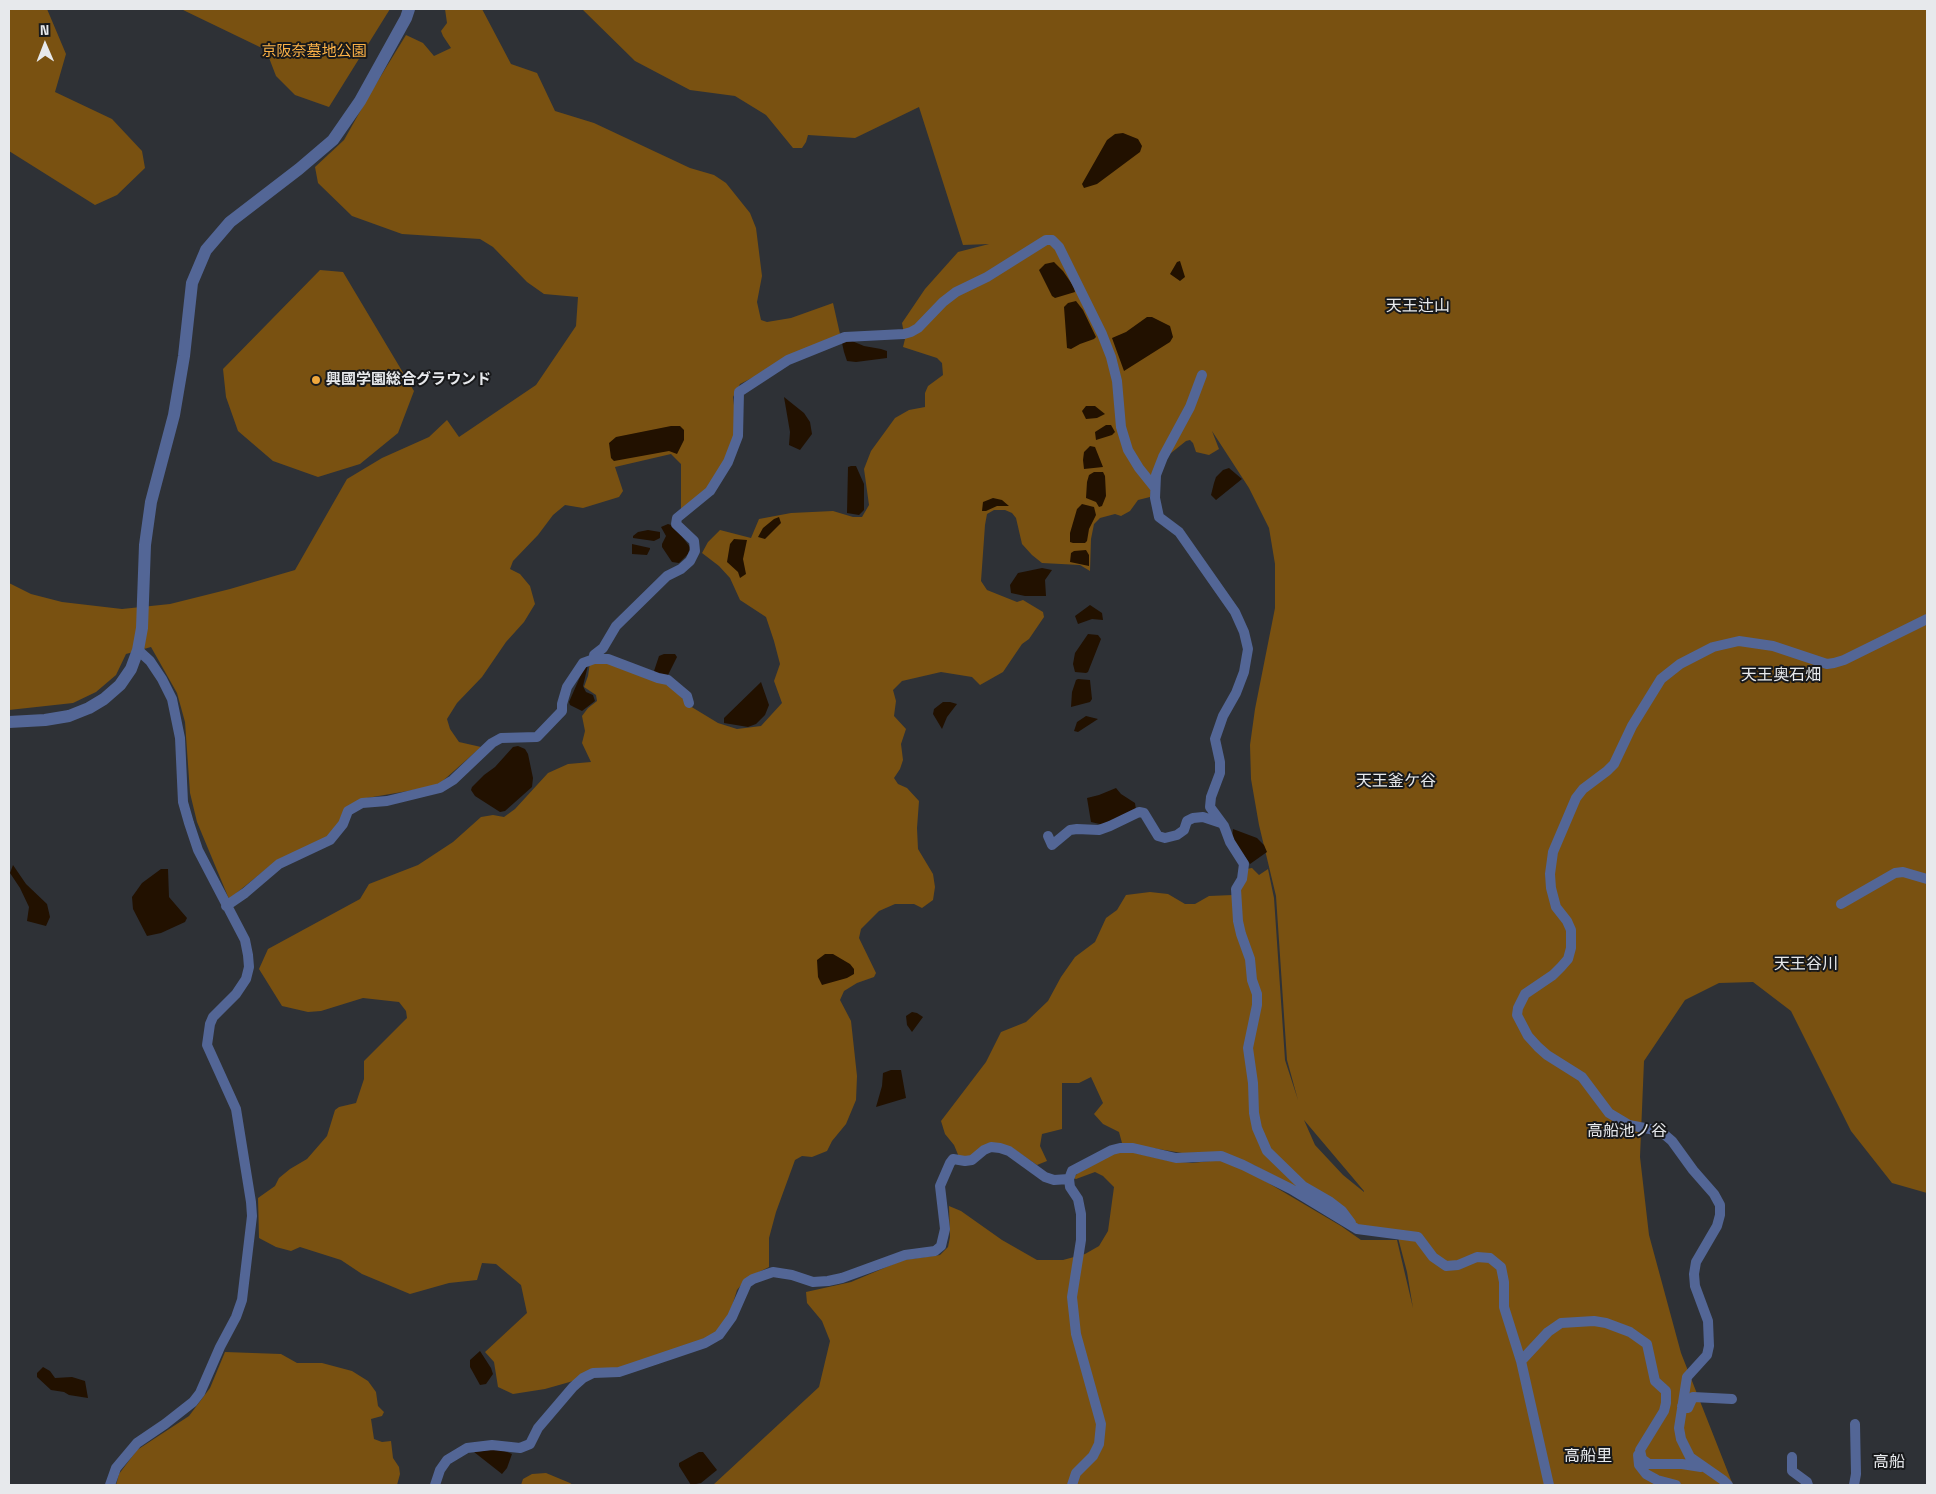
<!DOCTYPE html>
<html>
<head>
<meta charset="utf-8">
<style>
	body { margin:0 }
	#map { position:relative; width:1936px; height:1494px; overflow:hidden; background:#2e3136; font-family:"Space Grotesk",sans-serif }
	canvas { display:block }
	.frame { position:absolute; inset:0; border:10px solid #e7e9ec; pointer-events:none }
	.north { position:absolute; left:20px; top:20px; width:50px; height:50px; -webkit-text-stroke:4px #18191b; paint-order:stroke; rotate:359deg; font-size:14px; font-weight:700; line-height:20px; text-align:center; color:#e7e9ec }
	.north::after { content:''; display:block; margin:auto; width:18px; height:22px; background:#e7e9ec; clip-path:polygon(50% 0,100% 100%,50% 72%,0 100%) }
</style>
</head>
<body>
<div id="map">
<canvas width="1936" height="1494"></canvas>
<div class="frame"></div>
<div class="north">N</div>
</div>
<script>
const c = document.querySelector('canvas').getContext('2d');
c.lineJoin = 'round';
function fillPath(path, color) { c.fillStyle = color; c.fill(path, 'evenodd'); }
const shape = rows => new Path2D(rows.map(r => 'M' + r).join(''));
function stroke(path, color, width, dash) { c.strokeStyle = color; c.lineWidth = width; c.lineCap = dash ? 'butt' : 'round'; c.setLineDash(dash || []); c.stroke(path); }
function write(font, color, halo, rows, align = 'center') {
  c.font = font + ' "Space Grotesk","Noto Sans JP",sans-serif'; c.lineWidth = 4; c.setLineDash([]); c.textBaseline = 'middle'; c.strokeStyle = halo; c.fillStyle = color; for (const [text, x, y, turn = 0] of rows) {
    c.save(); c.translate(x, y); c.rotate((+turn || 0) * Math.PI / 180); c.textAlign = isNaN(turn) ? turn : align; if (halo) c.strokeText(text, 0, 0); c.fillText(text, 0, 0); c.restore();
  }
}
const green = shape([
	[9,9,47,9,66,54,55,92,112,119,142,151,145,168,117,195,95,205,9,151],
	[181,9,390,9,329,107,295,95,276,76,266,50],
	[445,9,482,9,511,64,537,73,555,111,594,123,690,168,714,175,726,183,750,213,756,228,762,276,757,302,761,320,767,322,791,318,833,303,840,334,740,384,733,397,735,413,734,435,726,460,706,490,681,512,681,464,671,454,615,467,623,491,619,497,583,508,565,505,553,515,538,535,513,561,510,569,520,574,530,586,535,604,524,622,506,642,482,677,457,703,447,719,450,729,459,742,481,747,437,786,361,799,328,838,270,866,229,899,197,822,190,793,185,722,177,693,151,647,126,654,116,675,96,692,73,703,9,710,9,583,31,594,62,602,122,609,170,604,230,589,295,570,347,479,382,458,429,437,447,420,459,437,536,385,576,326,578,297,544,294,527,282,493,247,480,239,402,234,352,216,318,183,315,167,344,140,371,92,406,35,423,43,434,56,451,48,443,36,441,31,447,23],
	[582,9,1927,9,1927,1193,1892,1183,1851,1131,1791,1011,1753,982,1719,983,1685,1000,1644,1061,1640,1157,1649,1235,1681,1353,1733,1485,713,1485,819,1387,830,1341,822,1321,807,1303,806,1292,851,1282,903,1260,940,1255,948,1247,950,1237,949,1206,961,1211,1002,1240,1037,1260,1063,1260,1085,1254,1099,1246,1108,1231,1114,1187,1103,1176,1095,1172,1076,1179,1073,1178,1078,1173,1114,1153,1127,1151,1170,1161,1192,1163,1220,1160,1248,1171,1341,1226,1361,1240,1397,1240,1413,1308,1407,1272,1396,1230,1360,1227,1254,1165,1122,1143,1119,1132,1103,1124,1094,1114,1103,1103,1091,1077,1079,1083,1062,1083,1062,1129,1042,1134,1040,1146,1047,1161,1037,1165,1012,1148,996,1143,974,1156,959,1157,954,1145,945,1134,941,1121,986,1062,1001,1032,1026,1022,1048,1001,1061,977,1075,957,1095,942,1106,918,1117,910,1126,895,1150,892,1168,894,1185,904,1195,904,1209,896,1233,895,1246,869,1252,868,1259,875,1268,869,1274,898,1285,1060,1298,1100,1287,1060,1276,896,1259,825,1251,779,1250,745,1255,709,1275,608,1275,564,1269,528,1249,488,1212,431,1219,449,1209,455,1196,452,1193,443,1190,440,1186,441,1171,453,1159,457,1150,497,1138,500,1130,511,1121,516,1115,514,1100,518,1094,524,1091,539,1090,571,1080,565,1042,563,1032,555,1022,544,1016,518,1012,513,1005,510,994,510,987,514,985,525,981,581,987,590,1017,602,1023,600,1043,612,1044,617,1029,639,1022,644,1003,672,980,685,972,677,941,672,902,681,893,690,896,701,894,716,906,729,901,744,903,760,900,769,894,778,898,784,907,788,919,801,917,828,918,849,933,874,935,887,933,900,922,908,914,904,895,904,879,911,861,929,859,938,876,973,874,977,857,983,844,991,840,1000,851,1021,857,1076,856,1100,846,1124,832,1141,827,1151,812,1157,802,1156,795,1160,776,1212,769,1238,769,1267,747,1278,737,1290,729,1316,718,1333,699,1341,619,1368,545,1389,513,1394,498,1387,494,1362,485,1352,527,1313,521,1285,496,1264,482,1263,477,1280,449,1283,410,1294,362,1274,341,1260,300,1247,291,1251,276,1247,259,1238,258,1198,275,1186,279,1178,290,1169,307,1159,327,1136,335,1110,339,1107,356,1103,364,1079,364,1061,407,1018,406,1011,399,1002,363,998,321,1011,308,1012,282,1006,259,969,268,949,360,899,369,884,418,865,453,842,481,817,493,815,504,817,515,809,548,773,568,764,591,762,582,743,585,731,582,716,588,708,597,701,596,695,584,687,588,676,590,662,599,661,666,681,690,706,718,723,737,729,761,726,782,703,774,681,780,664,774,641,766,617,740,600,730,578,719,566,702,553,708,542,720,530,751,538,759,519,791,513,833,511,853,517,862,517,869,505,864,469,871,451,895,418,909,410,925,407,925,393,928,386,943,375,942,363,937,358,903,347,905,339,902,323,925,289,958,252,989,244,963,245,919,107,855,138,808,135,806,142,802,148,793,148,766,115,735,96,690,90,635,61],
	[1304,1120,1364,1191,1364,1192,1343,1175,1315,1145],
	[320,270,343,272,414,391,398,433,360,464,318,477,273,461,238,431,226,397,223,369],
	[225,1352,281,1354,297,1363,322,1363,352,1371,368,1381,376,1392,378,1406,384,1412,382,1416,371,1419,374,1439,382,1442,391,1441,393,1458,399,1467,400,1474,397,1485,116,1485,119,1474,137,1450,189,1416,210,1388],
	[546,1473,570,1483,573,1485,521,1485,523,1479,532,1474]
]);
const water = shape([
	[1123,133,1138,139,1142,146,1140,152,1097,184,1084,188,1082,184,1107,140,1115,134],
	[1180,261,1185,277,1180,281,1170,274,1177,262],
	[1054,262,1063,271,1074,287,1075,292,1055,298,1052,296,1039,270,1045,264],
	[1076,301,1083,310,1096,337,1094,339,1080,344,1071,349,1067,348,1064,307,1068,303],
	[1147,317,1152,317,1170,326,1173,337,1170,342,1124,371,1112,338,1126,332],
	[844,341,852,341,864,346,881,349,887,351,887,358,856,362,847,361,844,352,842,343],
	[784,397,804,413,810,422,812,434,800,450,789,445,790,432],
	[1086,406,1095,406,1105,414,1097,418,1086,419,1082,411],
	[1106,425,1111,425,1115,432,1112,435,1096,440,1095,432],
	[671,426,680,426,684,430,684,440,677,454,669,451,614,461,611,458,609,443,616,437],
	[1090,446,1095,447,1103,467,1084,469,1083,460,1084,452],
	[851,466,856,466,864,484,864,510,859,515,847,513,848,467],
	[1229,468,1242,479,1216,500,1211,495,1214,483,1216,477,1223,470],
	[1094,472,1103,472,1105,476,1106,496,1102,506,1099,507,1096,502,1086,498,1087,482,1089,475],
	[993,498,1002,500,1009,506,997,506,986,511,982,511,983,502],
	[1082,504,1094,507,1096,515,1089,529,1087,541,1085,543,1073,543,1070,542,1070,533,1077,509],
	[779,517,781,523,765,539,758,537,763,528,774,519],
	[668,524,674,526,690,547,688,554,679,563,672,562,662,547,662,544,666,536,661,527],
	[648,530,660,532,660,538,654,541,633,538,633,536,638,532],
	[734,539,747,540,743,559,746,574,740,578,738,572,727,562,730,544],
	[632,544,650,548,650,549,647,555,632,554],
	[1086,550,1089,555,1089,566,1070,562,1071,553,1074,551],
	[1042,568,1052,570,1045,580,1046,596,1025,596,1011,593,1010,585,1018,573],
	[1090,605,1102,613,1103,620,1092,619,1078,624,1075,616],
	[1088,634,1098,635,1101,639,1088,672,1086,673,1075,672,1073,664,1075,653],
	[664,654,675,654,677,657,668,675,657,674,654,671,659,656],
	[588,665,583,686,586,692,593,695,595,701,582,711,570,705,569,702,583,670],
	[1078,679,1090,680,1092,699,1090,702,1071,707,1072,692,1076,680],
	[761,682,769,705,765,715,756,724,748,727,724,723,724,718],
	[943,702,950,702,957,704,947,717,942,729,933,714,934,709],
	[1086,716,1098,719,1078,732,1074,731,1077,722],
	[518,746,525,749,528,754,533,778,532,787,505,811,500,812,475,796,471,790,472,787,484,775,495,767,513,747],
	[1116,788,1121,794,1135,803,1136,810,1104,825,1091,822,1087,798,1099,795],
	[1233,829,1257,838,1264,845,1267,852,1250,864,1232,838],
	[13,865,26,884,47,904,50,917,46,926,27,921,29,907,20,888,10,873],
	[161,869,168,869,169,897,187,918,185,922,161,933,147,936,133,909,132,897,142,883],
	[825,954,833,954,850,964,854,969,854,974,847,978,822,985,818,977,817,960],
	[912,1012,917,1013,923,1017,912,1032,907,1025,906,1016],
	[891,1070,901,1070,906,1098,876,1107,882,1086,883,1073],
	[480,1351,491,1368,493,1374,486,1384,480,1385,470,1367,470,1360],
	[43,1367,50,1371,55,1378,72,1377,85,1381,88,1398,69,1395,64,1392,51,1390,37,1377,37,1373],
	[492,1450,502,1450,512,1454,507,1468,502,1474,474,1452],
	[699,1452,703,1452,717,1470,701,1483,691,1485,679,1466,679,1463]
]);
const minor = shape([
	[1202,375,1190,407,1163,457,1156,475,1155,498,1159,517,1179,532,1235,612,1244,632,1248,649,1244,672,1236,693,1223,716,1215,739,1220,762,1220,773,1211,797,1210,807,1224,826,1230,842,1244,864,1242,879,1236,889,1238,921,1241,934,1250,959,1252,980,1257,994,1257,1005,1248,1048,1253,1083,1254,1113,1257,1128,1267,1151,1303,1186,1329,1201,1342,1211,1351,1223],
	[594,659,594,655,603,648,616,626,667,576,681,569,690,561,695,551,694,541,676,524,677,518,710,491,728,462,738,436,739,392,788,360,845,337,904,334,911,332,918,328,943,302,956,292,987,277,1046,240,1052,240,1059,247,1102,334,1111,357,1117,381,1121,427,1128,450,1139,468,1155,488],
	[1048,836,1052,845,1070,830,1077,829,1099,830,1110,826,1139,812,1144,813,1158,836,1165,838,1177,835,1184,830,1187,821,1193,818,1203,817,1221,823],
	[1841,904,1895,873,1903,872,1927,879],
	[226,906,245,893,279,864,330,840,343,824,348,811,362,803,387,801,440,788,453,780,492,743,501,738,537,737,562,711,562,704,567,687,583,663,594,659,608,659,658,678,668,680,687,696,689,703],
	[1521,1361,1548,1332,1561,1323,1594,1321,1606,1323,1630,1332,1647,1344,1655,1381,1666,1391,1666,1403,1664,1411,1640,1450,1642,1459,1649,1464,1682,1464,1701,1467],
	[1682,1406,1688,1408,1693,1397,1732,1399],
	[1638,1455,1639,1465,1646,1474,1657,1480,1676,1485],
	[1792,1457,1792,1471,1807,1482,1808,1485],
	[110,1485,116,1468,137,1443,165,1424,193,1402,200,1393,220,1347,236,1317,242,1300,252,1216,251,1202,236,1109,207,1045,210,1024,213,1017,236,994,246,979,249,967,248,955,245,940,198,850,189,823,183,802,180,738,172,699,162,679,150,661,138,650],
	[435,1485,440,1470,447,1460,467,1448,492,1445,520,1448,530,1444,538,1428,573,1387,583,1378,593,1373,619,1372,634,1367,705,1343,719,1335,732,1317,747,1283,753,1279,773,1272,792,1275,813,1282,828,1281,842,1278,905,1255,935,1251,941,1246,945,1229,940,1186,950,1163,953,1159,965,1161,972,1160,984,1150,991,1147,1000,1148,1009,1151,1045,1177,1054,1180,1069,1179],
	[1072,1485,1076,1473,1093,1456,1099,1444,1101,1424,1076,1334,1072,1297,1081,1240,1081,1214,1078,1199,1070,1187,1069,1179,1072,1171,1112,1150,1120,1148,1133,1148,1176,1158,1221,1156,1243,1165,1291,1189,1357,1229,1418,1237,1433,1257,1446,1266,1458,1265,1477,1257,1490,1258,1501,1267,1504,1282,1504,1307,1521,1361,1549,1485],
	[1728,1485,1723,1480,1690,1457,1681,1439,1679,1428,1687,1377,1707,1355,1709,1346,1708,1321,1695,1286,1694,1274,1696,1262,1717,1226,1720,1215,1720,1205,1714,1194,1693,1170,1672,1141,1665,1135,1655,1130,1629,1125,1609,1113,1582,1077,1547,1055,1538,1047,1528,1036,1517,1015,1518,1008,1525,994,1553,975,1561,967,1568,959,1571,948,1571,930,1567,921,1556,907,1551,888,1550,874,1553,852,1576,798,1583,789,1607,771,1614,764,1632,726,1661,679,1680,664,1713,647,1739,641,1773,646,1827,664,1834,663,1844,660,1927,619],
	[1854,1485,1856,1474,1855,1424]
]);
const tertiary = shape([
	[9,722,45,720,69,716,89,708,104,699,120,685,131,669,138,650,142,628,145,545,151,502,174,415,184,356,192,283,206,250,230,222,299,169,333,140,360,101,406,18,409,9]
]);
const markers = [
	[316,380,5,"#efa73d"]
];
const parkNames = [
	["京阪奈墓地公園",314,52]
];
const poiNames = [
	["興國学園総合グラウンド",326,380]
];
const neighbourhoodNames = [
	["天王辻山",1418,307],
	["天王奥石畑",1781,676],
	["天王釜ケ谷",1396,782],
	["天王谷川",1806,965],
	["高船池ノ谷",1627,1132],
	["高船里",1588,1457],
	["高船",1889,1463]
];
fillPath(green, '#795111');
fillPath(water, '#210');
stroke(minor, '#536696', 10);
stroke(tertiary, '#536696', 12);
for (const [x, y, r, color] of markers) { const dot = new Path2D(); dot.arc(x, y, r, 0, 2 * Math.PI); c.fillStyle = color; c.fill(dot); stroke(dot, '#18191b', 2); }
write('15px', '#fcb247', '#18191b', parkNames);
write('bold 15px', '#e7e9ec', '#18191b', poiNames, 'left');
write('16px', '#e7e9ec', '#18191b', neighbourhoodNames);
</script>
</body>
</html>
